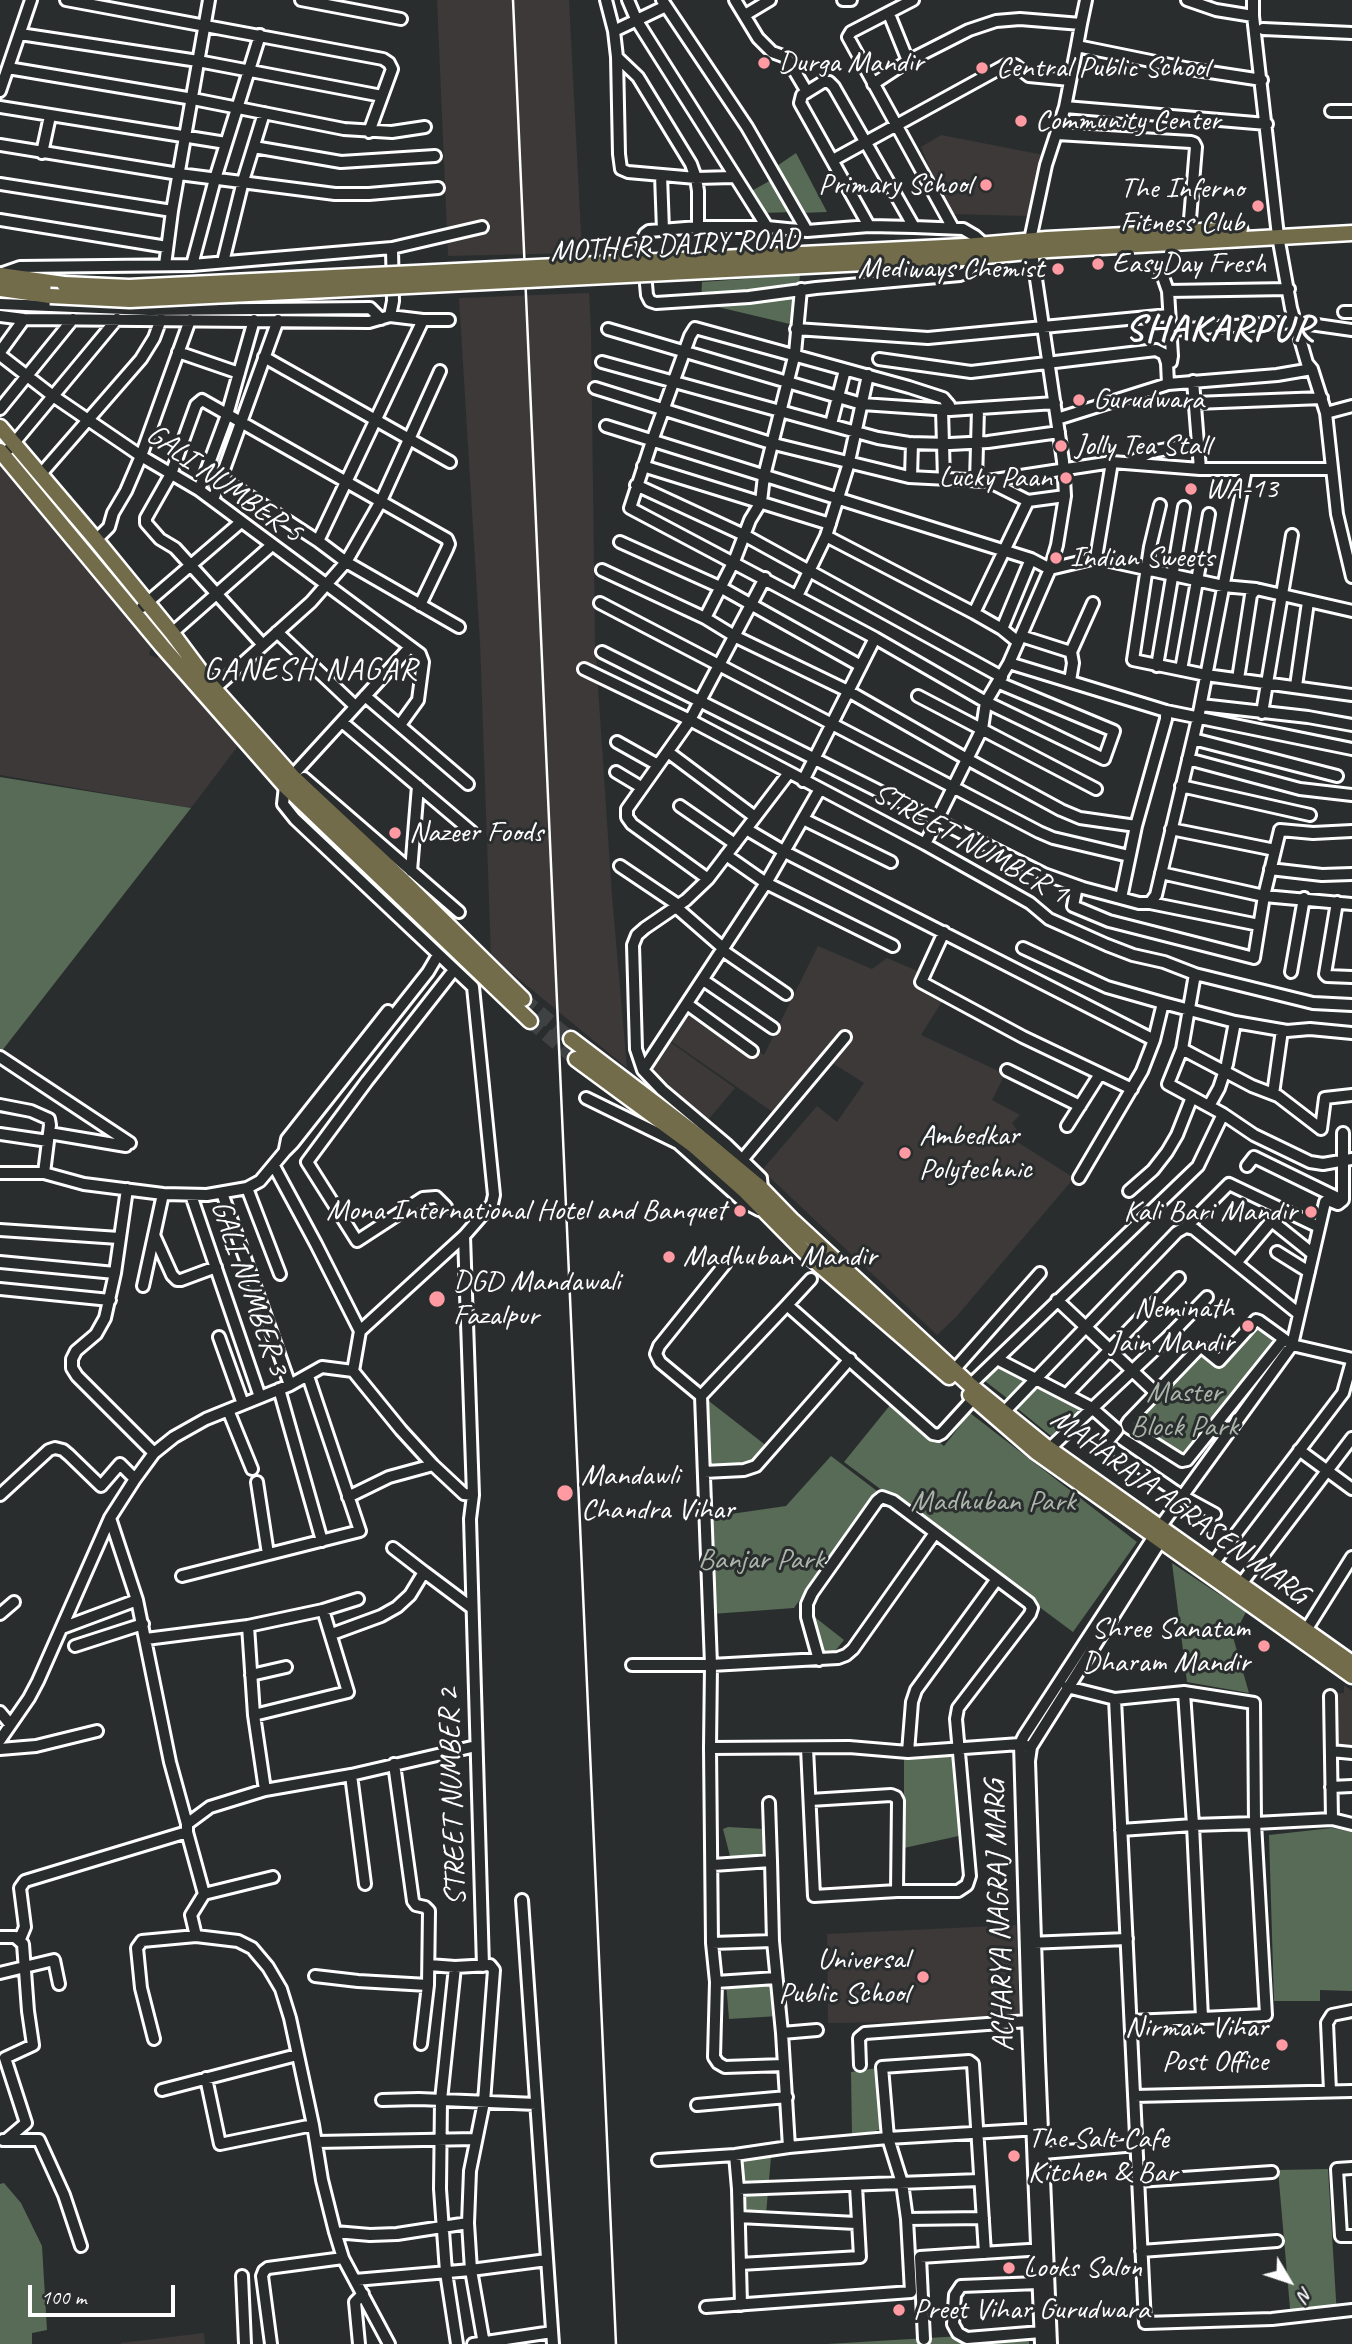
<!DOCTYPE html>
<html>
<head>
<meta charset="utf-8">
<style>
	body { margin:0 }
	#map { position:relative; width:1352px; height:2344px; overflow:hidden; background:#2a2d2e; font-family:Caveat,sans-serif }
	canvas { display:block }
	.north { position:absolute; left:1254px; top:2246px; width:70px; height:70px; -webkit-text-stroke:5px #2a2d2e; paint-order:stroke; rotate:129deg; font-size:19px; font-weight:700; line-height:28px; text-align:center; color:#fff }
	.north::after { content:''; display:block; margin:auto; width:24px; height:32px; background:#fff; clip-path:polygon(50% 0,100% 100%,50% 72%,0 100%) }
	.scale { position:absolute; left:28px; top:2285px; width:147px; height:32px; box-sizing:border-box; border:4px solid #fff; border-top:0; padding-left:9px; font-size:21px; line-height:24px; white-space:nowrap; color:#fff; -webkit-text-stroke:5px #2a2d2e; paint-order:stroke }
</style>
</head>
<body>
<div id="map">
<canvas width="1352" height="2344"></canvas>
<div class="north">N</div>
<div class="scale">100 m</div>
</div>
<script>
const c = document.querySelector('canvas').getContext('2d');
c.lineJoin = 'round';
function fillPath(path, color) { c.fillStyle = color; c.fill(path, 'evenodd'); }
const shape = rows => new Path2D(rows.map(r => 'M' + r).join(''));
function stroke(path, color, width, dash) { c.strokeStyle = color; c.lineWidth = width; c.lineCap = dash ? 'butt' : 'round'; c.setLineDash(dash || []); c.stroke(path); }
function write(font, color, halo, rows, align = 'center') {
  c.font = font + ' Caveat,sans-serif'; c.lineWidth = 6; c.setLineDash([]); c.textBaseline = 'middle'; c.strokeStyle = halo; c.fillStyle = color; for (const [text, x, y, turn = 0] of rows) {
    c.save(); c.translate(x, y); c.rotate((+turn || 0) * Math.PI / 180); c.textAlign = isNaN(turn) ? turn : align; if (halo) c.strokeText(text, 0, 0); c.fillText(text, 0, 0); c.restore();
  }
}
const built = shape([
	[437,0,569,0,582,253,448,256],
	[941,135,1044,155,1027,216,948,214,921,147],
	[589,293,591,330,595,642,612,896,627,1068,491,956,480,642,459,298],
	[0,464,151,647,149,655,157,658,159,656,238,746,191,808,0,775],
	[818,946,872,969,887,958,922,973,916,986,943,1000,921,1035,1005,1074,992,1100,1020,1115,1012,1123,1017,1130,1008,1136,1074,1178,956,1317,937,1335,762,1170,817,1106,837,1122,864,1083,821,1056,774,1113,661,1034,686,1001,764,1055],
	[670,1042,735,1088,708,1120,651,1069],
	[1344,1685,1352,1691,1352,1746,1335,1745,1334,1693,1344,1693],
	[1016,1925,1020,2021,828,2023,827,1934],
	[204,2333,205,2344,121,2344,121,2343]
]);
const green = shape([
	[796,153,827,212,799,213,774,168],
	[773,179,793,212,761,213,748,193],
	[800,275,794,325,701,303,702,282],
	[0,777,191,808,1,1052,0,1051],
	[1255,1324,1274,1337,1274,1348,1185,1459,1129,1423,1201,1351,1220,1366],
	[997,1362,1031,1381,1012,1402,981,1378],
	[1037,1382,1089,1409,1056,1440,1013,1405],
	[705,1398,768,1447,755,1463,707,1468],
	[891,1404,944,1446,970,1413,1137,1542,1073,1632,844,1462],
	[831,1456,877,1491,794,1608,712,1614,710,1517,786,1506],
	[1172,1563,1246,1612,1233,1637,1249,1693,1187,1682],
	[807,1611,844,1640,827,1661,822,1655],
	[904,1754,957,1755,963,1835,904,1848],
	[728,1827,764,1829,765,1856,730,1856,723,1829],
	[1332,1828,1352,1832,1352,1991,1320,1990,1320,2001,1274,2001,1269,1835],
	[776,1980,779,2016,729,2019,726,1983],
	[877,2068,883,2129,852,2136,851,2072],
	[771,2157,765,2226,748,2224,741,2158],
	[1328,2169,1337,2316,1291,2320,1278,2170],
	[4,2183,21,2203,42,2246,47,2330,32,2333,32,2344,0,2344,0,2184],
	[1029,2332,1029,2344,827,2344]
]);
const majorTunnel = shape([
	[523,999,571,1039],
	[530,1021,576,1059]
]);
const minor = shape([
	[66,0,383,59,389,63,392,69,369,132],
	[301,0,401,19],
	[606,0,614,31,617,57,619,154,621,169,628,172,696,178,734,177],
	[628,0,637,21,767,227],
	[662,0,747,127,807,231],
	[735,0,758,38,772,52,783,56,788,60,807,92],
	[843,0,851,0],
	[913,0,851,32,848,37,953,228],
	[1187,0,1216,10,1253,16],
	[1253,0,1253,16,1278,236,1291,308,1307,363,1312,369,1326,413,1337,514,1352,577],
	[889,14,908,61,969,30,996,21,1020,19,1081,24,1077,46,1190,69,1262,80],
	[745,15,770,0],
	[1081,24,1086,0],
	[1263,29,1352,33],
	[614,31,666,6],
	[20,34,198,61,382,96],
	[617,57,638,77,691,164,696,178,698,191,698,227],
	[8,68,193,99,344,129,392,132,425,127],
	[873,84,908,61],
	[0,91,31,0],
	[0,107,226,143],
	[1065,107,1267,124],
	[1331,111,1352,111],
	[1057,134,1191,142,1194,143,1196,147,1189,231],
	[0,145,179,174,335,194,369,194,438,188],
	[254,147,341,162,435,156],
	[42,153,50,116],
	[833,160,1006,65,1015,65,1029,76,1070,80],
	[661,175,663,230],
	[0,184,172,211],
	[0,220,167,247],
	[869,226,800,103,802,95,823,82,829,82,834,87,914,227],
	[1030,240,1046,165,1065,107,1077,46],
	[980,257,967,272,960,275,816,288,749,297,656,303,650,301,647,295,642,240,645,234,649,231,698,227,767,227,807,231,869,226,914,227,963,229,975,236,984,244],
	[223,262,243,181,264,113],
	[165,265,172,211,209,0],
	[192,265,215,179,260,35],
	[1161,271,1168,291,1172,356,1171,362,1167,363],
	[0,274,20,267,192,265,392,248,482,227],
	[1168,291,1289,289],
	[0,304,149,310,370,308,381,319],
	[1344,312,1352,312],
	[0,316,24,319,369,322,390,316,423,320,449,320],
	[390,316,393,301,392,248],
	[608,329,862,404,950,410,1055,403],
	[796,329,928,338,1169,315],
	[1171,330,1296,322,1352,330],
	[0,352,24,319],
	[178,352,239,373],
	[0,355,53,396,141,456,199,490,420,654,423,662,418,700,400,725],
	[264,357,450,462],
	[879,359,971,372,1156,350,1164,354,1167,363,1168,384],
	[602,362,878,438,909,443,950,444,988,442,1059,432],
	[1193,381,1200,469],
	[595,388,774,444,909,477,988,481,1112,462,1200,469,1332,469],
	[1195,403,1322,398],
	[0,409,73,319],
	[942,410,944,479],
	[950,410,949,405,943,398,909,387,695,328,690,336,652,441,630,508,875,638,986,702,1104,759,1114,731,999,683],
	[1326,413,1352,406],
	[1057,419,1168,384,1277,375,1312,369],
	[831,424,845,370],
	[606,426,1031,559,1050,569,1096,558,1223,586,1256,589],
	[9,449,117,319],
	[1131,462,1151,452,1198,443],
	[643,466,830,524],
	[40,475,141,359,154,338,161,319],
	[220,477,318,541,346,562,459,627],
	[911,477,912,443],
	[976,481,978,409],
	[988,481,1028,501],
	[636,485,744,535,1002,677],
	[199,490,227,415,254,320],
	[213,500,278,320],
	[1160,505,1150,547,1133,660,1206,675,1352,695],
	[826,536,974,613,1002,629,1018,642],
	[96,540,109,527,113,513,126,491,141,456,190,320],
	[318,541,423,320],
	[620,542,720,587,861,666],
	[1096,558,1112,462],
	[602,570,705,618,736,637,848,691,967,759,1061,810,1080,818,1136,826],
	[797,596,826,536,848,466,868,375],
	[600,603,1039,832,1053,838,1129,856],
	[142,607,241,522],
	[974,613,1028,501,1065,496],
	[705,618,735,559,750,520,761,502,764,476,795,353,801,289],
	[1002,629,1031,559],
	[277,632,355,706],
	[172,633,272,545],
	[1021,636,1071,652],
	[263,645,175,548,160,539,146,523,146,518,171,474,196,405,202,400,447,539,449,544,447,549,420,605],
	[602,652,1044,874,1083,888,1139,903,1150,903,1156,895,1198,718,1246,469],
	[1009,663,1166,711,1352,749],
	[1157,666,1184,507],
	[584,669,690,720,925,844,1030,903,1049,919,1107,945,1133,955,1164,962,1195,974,1313,1003,1352,1005],
	[1181,670,1209,514],
	[1238,679,1251,595,1256,589,1352,611],
	[1070,681,1073,663,1071,652,1093,603],
	[1296,686,1308,602],
	[214,689,311,602,346,562,381,501,440,371],
	[365,696,468,784],
	[918,696,1096,789],
	[1201,705,1308,717,1352,725],
	[1262,713,1292,535],
	[342,722,472,832],
	[1193,739,1337,776],
	[617,742,658,765],
	[668,752,755,817],
	[1188,759,1300,789,1352,795],
	[616,772,641,787],
	[304,778,459,912],
	[803,781,875,638],
	[1181,786,1310,815],
	[820,789,766,883,893,946],
	[680,806,735,844],
	[803,819,891,862],
	[746,829,785,852,1154,1040],
	[1171,829,1275,850],
	[925,844,982,729,986,702,1009,663,1050,569,1057,545,1065,496,1063,461,1032,252],
	[620,866,678,905],
	[1270,869,1322,875,1352,874],
	[411,871,418,786],
	[1161,873,1264,896,1352,904],
	[708,879,632,824,627,817,627,809,690,720,765,578],
	[1077,886,1073,906,1109,921,1254,958,1264,896,1280,830,1313,833,1352,831],
	[1121,898,1136,826,1166,719,1166,711],
	[1337,902,1325,974,1327,976,1352,977],
	[1150,903,1259,925],
	[676,907,723,948],
	[944,932,921,982,1023,1037,1132,1089],
	[1023,948,1107,987,1163,1003,1235,1022,1287,1031,1310,1029,1352,1033],
	[722,950,786,994],
	[1291,972,1304,898],
	[1195,974,1182,1049,1168,1084,1223,1114,1254,1135,1310,1162,1323,1164,1352,1159],
	[703,980,773,1028],
	[687,1004,752,1051],
	[1182,1049,1252,1086,1278,1096,1321,1129],
	[0,1057,130,1143],
	[643,1070,766,883,726,855],
	[1007,1070,1080,1106],
	[1273,1094,1282,1030],
	[586,1098,678,1143,744,1202,759,1210],
	[0,1105,31,1111,49,1119,50,1125,44,1173],
	[1209,1106,1219,1088,1227,1064,1235,1022],
	[1067,1126,1100,1074],
	[1321,1129,1325,1098,1352,1095],
	[49,1133,126,1146],
	[0,1134,48,1141],
	[285,1149,287,1139,388,1011],
	[742,1160,845,1037],
	[274,1166,316,1244,360,1331],
	[1247,1166,1254,1157,1340,1199],
	[0,1173,44,1173,84,1184,163,1194,207,1195,247,1188,260,1181,285,1151,293,1143,428,972,438,955],
	[1079,1178,1142,1071,1154,1040,1163,1003],
	[247,1188,280,1274],
	[127,1189,115,1273,105,1318,96,1334,76,1351,72,1359,72,1368,77,1376,154,1453],
	[762,1189,761,1178,726,1144,662,1090,643,1070,636,1049,633,945,637,935,645,928,686,900,708,879,788,774],
	[1129,1191,1153,1170,1167,1152,1177,1135,1192,1097],
	[222,1193,290,1385],
	[191,1195,260,1397],
	[446,1207,436,1197,423,1198,357,1241,307,1162,367,1081,454,970],
	[1186,1227,1229,1184,1319,1227],
	[0,1230,119,1238],
	[154,1235,172,1275,177,1280,181,1280,216,1267],
	[464,1236,473,1495,470,1519,483,1966],
	[1277,1252,1309,1272],
	[0,1262,115,1273],
	[1236,1263,1269,1224,1273,1222,1313,1254],
	[725,1264,659,1346,656,1354,660,1362,701,1396,787,1305,933,1434,938,1435,942,1433,973,1399],
	[143,1286,163,1194],
	[0,1289,110,1300],
	[1057,1300,1156,1393],
	[787,1305,811,1279],
	[219,1337,243,1404],
	[1284,1339,1187,1460,1182,1461,1128,1427,1127,1424,1129,1421,1199,1348,1203,1348,1219,1361,1256,1320,1259,1321,1284,1339,1292,1345,1352,1359],
	[997,1359,1092,1408,1117,1430,1107,1442,1108,1445,1182,1496,1215,1514],
	[954,1370,1040,1273],
	[353,1371,401,1430,433,1465,464,1494,473,1495],
	[970,1385,1198,1166,1223,1114],
	[279,1389,322,1541],
	[1067,1394,1179,1278],
	[701,1396,711,1665,710,1748],
	[228,1410,252,1469],
	[1005,1411,1177,1232,1186,1227,1194,1229,1299,1314],
	[1049,1449,1167,1338,1207,1297],
	[1299,1450,1352,1489],
	[704,1472,744,1470,756,1466,850,1359],
	[257,1482,268,1554],
	[0,1495,49,1450,55,1448,63,1450,69,1455,101,1486,120,1464,135,1479],
	[348,1497,389,1477,433,1465],
	[110,1518,137,1600,170,1762,187,1824],
	[1213,1564,1343,1393,1352,1361],
	[424,1572,472,1608],
	[182,1576,360,1531,308,1376],
	[1241,1584,1352,1438],
	[0,1614,14,1602],
	[248,1626,254,1715],
	[1308,1627,1352,1557],
	[62,1628,137,1600],
	[332,1634,381,1616,397,1607,410,1595,424,1572,393,1548],
	[146,1639,248,1626,323,1610],
	[75,1646,143,1624],
	[632,1665,711,1665,838,1658,846,1655,853,1649,935,1533],
	[251,1675,286,1667],
	[1067,1687,1115,1699,1145,2323,1272,2319,1352,2310],
	[1330,1696,1332,1819,1352,1824],
	[1115,1699,1184,1692],
	[0,1712,10,1724],
	[0,1740,29,1698,38,1681,110,1518,135,1479,154,1453,174,1437,206,1419,290,1385,322,1367,353,1371,360,1331,464,1236,492,1204,494,1195,473,987,295,819,283,804,285,786,292,776,410,647],
	[807,1748,814,1896,897,1891,958,1891,967,1885,970,1876,956,1719,958,1708,1030,1614,1032,1608,1029,1603,893,1501,882,1497,877,1501,812,1593,807,1604,807,1617,819,1660],
	[0,1749,36,1746,97,1731],
	[1331,1751,1352,1753],
	[908,1752,912,1702,916,1690,997,1579],
	[394,1764,413,1901,416,1905,425,1907,429,1911,428,1985,421,2044],
	[351,1775,365,1884],
	[1331,1787,1352,1786],
	[265,1790,254,1715,348,1692,323,1610,358,1599],
	[810,1800,891,1795,896,1797,898,1801,897,1891],
	[769,1803,771,1861],
	[1121,1830,1193,1825,1184,1692,1254,1703,1255,1823,1332,1819],
	[713,1865,771,1861,773,1941],
	[204,1894,273,1877],
	[522,1900,553,2344],
	[0,1937,15,1937,23,1944,28,2011,33,2045,5,2058,26,2123,6,2140],
	[20,1939,25,1927,20,1888,25,1881,187,1832],
	[712,1943,773,1941,782,2033,789,2147],
	[1028,1943,1127,1939],
	[429,1965,455,1967,490,1965,494,1970,484,2102,470,2171,468,2223,471,2270,484,2344],
	[455,1967,441,2100,440,2189,446,2272,457,2344],
	[0,1973,54,1960,59,1984],
	[315,1976,358,1981,428,1985],
	[716,1982,776,1978],
	[1131,2021,1202,2018,1266,2015,1255,1823,1193,1825,1202,2018],
	[782,2033,817,2030],
	[154,2039,141,1988,137,1948,142,1941,196,1936],
	[784,2065,725,2067,718,2063,714,2057,716,1982,712,1943,710,1748,849,1747,908,1752,1020,1744,1027,1746],
	[860,2065,859,2038,865,2033,1028,2021],
	[206,2078,220,2144,313,2125],
	[162,2090,297,2055],
	[1330,2091,1327,2023,1332,2015,1352,2011],
	[1134,2096,1352,2091],
	[382,2100,419,2099,536,2104],
	[697,2105,787,2097],
	[3,2140,39,2140,64,2195,81,2246],
	[316,2142,476,2139],
	[1043,2153,1137,2145],
	[735,2155,738,2189,741,2305],
	[658,2160,735,2155,789,2147,888,2138,1039,2129],
	[1352,2168,1337,2169,1341,2236,1352,2236],
	[1138,2181,1272,2172],
	[738,2189,980,2180],
	[739,2217,856,2223],
	[907,2219,983,2218],
	[335,2232,370,2235,397,2234,468,2223],
	[1141,2251,1277,2241],
	[740,2264,860,2257,856,2186],
	[242,2276,245,2344],
	[355,2280,471,2270,547,2260],
	[1038,2283,961,2286,955,2295,953,2324,958,2333,967,2338,1041,2332],
	[706,2307,911,2292,907,2219,902,2183,888,2138,882,2067,969,2061,973,2064,985,2253],
	[924,2339,920,2257,1044,2249],
	[271,2344,262,2276,264,2271,268,2268,343,2258],
	[359,2344,355,2302,363,2294],
	[389,2344,343,2258,335,2232,322,2180,313,2125,290,2018,281,1989,268,1967,252,1948,238,1941,196,1936,191,1915,204,1894,187,1832,187,1824,210,1807,265,1790,351,1775,476,1746],
	[473,2344,552,2332],
	[1041,2344,1028,2021,1020,1744,1024,1736,1160,1527,1292,1345,1325,1202,1328,1200,1338,1204,1343,1200,1343,1133],
	[1051,2344,1039,2060,1029,1761,1031,1747,1165,1534]
]);
const major = shape([
	[965,246,1047,239,1240,229],
	[965,258,1048,250,1352,233],
	[0,275,64,284],
	[0,289,50,296],
	[0,427,96,540,172,633,210,684,292,776,386,864,523,999],
	[0,451,162,646,285,786,530,1021],
	[571,1039,696,1134,762,1189,793,1221,970,1385,1044,1445,1352,1663],
	[576,1059,693,1145,745,1191,810,1257,949,1377],
	[970,1395,1036,1452,1352,1676]
]);
const rail = shape([
	[513,0,616,2344]
]);
const majorBridge = shape([
	[64,284,129,287,190,284,965,246],
	[50,296,130,300,965,258]
]);
const markers = [
	[764,63,7,"#ff9aa2"],
	[982,68,7,"#ff9aa2"],
	[1021,121,7,"#ff9aa2"],
	[986,185,7,"#ff9aa2"],
	[1258,206,7,"#ff9aa2"],
	[1098,264,7,"#ff9aa2"],
	[1058,269,7,"#ff9aa2"],
	[1079,400,7,"#ff9aa2"],
	[1061,446,7,"#ff9aa2"],
	[1066,478,7,"#ff9aa2"],
	[1191,489,7,"#ff9aa2"],
	[1056,558,7,"#ff9aa2"],
	[395,833,7,"#ff9aa2"],
	[905,1153,7,"#ff9aa2"],
	[740,1211,7,"#ff9aa2"],
	[1311,1212,7,"#ff9aa2"],
	[669,1257,7,"#ff9aa2"],
	[437,1299,9,"#ff9aa2"],
	[1248,1326,7,"#ff9aa2"],
	[565,1493,9,"#ff9aa2"],
	[1264,1646,7,"#ff9aa2"],
	[923,1977,7,"#ff9aa2"],
	[1282,2045,7,"#ff9aa2"],
	[1014,2156,7,"#ff9aa2"],
	[1009,2268,7,"#ff9aa2"],
	[899,2310,7,"#ff9aa2"]
];
const poiNames = [
	["Durga Mandir",778,63],
	["Central Public School",996,68],
	["Community Center",1035,121],
	["Primary School",972,185,"right"],
	["The Inferno",1244,189,"right"],
	["Fitness Club",1244,223,"right"],
	["EasyDay Fresh",1112,264],
	["Mediways Chemist",1044,269,"right"],
	["Gurudwara",1093,400],
	["Jolly Tea Stall",1075,446],
	["Lucky Paan",1052,478,"right"],
	["WA-13",1205,489],
	["Indian Sweets",1070,558],
	["Nazeer Foods",409,833],
	["Ambedkar",919,1136],
	["Polytechnic",919,1170],
	["Mona International Hotel and Banquet",726,1211,"right"],
	["Kali Bari Mandir",1297,1212,"right"],
	["Madhuban Mandir",683,1257],
	["DGD Mandawali",453,1282],
	["Fazalpur",453,1316],
	["Neminath",1234,1309,"right"],
	["Jain Mandir",1234,1343,"right"],
	["Mandawli",581,1476],
	["Chandra Vihar",581,1510],
	["Shree Sanatam",1250,1629,"right"],
	["Dharam Mandir",1250,1663,"right"],
	["Universal",909,1960,"right"],
	["Public School",909,1994,"right"],
	["Nirman Vihar",1268,2028,"right"],
	["Post Office",1268,2062,"right"],
	["The Salt Cafe",1028,2139],
	["Kitchen & Bar",1028,2173],
	["Looks Salon",1023,2268],
	["Preet Vihar Gurudwara",913,2310]
];
const streetNames = [
	["MOTHER DAIRY ROAD",675,246,-3],
	["GALI NUMBER 5",224,484,35],
	["STREET NUMBER 1",970,844,29],
	["GALI NUMBER 3",249,1288,71],
	["MAHARAJA AGRASEN MARG",1179,1507,36],
	["STREET NUMBER 2",453,1797,-92],
	["ACHARYA NAGRAJ MARG",1000,1916,-92]
];
const parkNames = [
	["Master",1184,1393],
	["Block Park",1184,1427],
	["Madhuban Park",993,1502],
	["Banjar Park",761,1560]
];
const neighbourhoodNames = [
	["GANESH NAGAR",311,671]
];
const districtNames = [
	["SHAKARPUR",1220,330]
];
fillPath(built, '#3c3938');
fillPath(green, '#576b56');
stroke(majorTunnel, '#3f4243', 14, [14, 7]);
stroke(minor, '#fff', 16);
stroke(major, '#fff', 19);
stroke(minor, '#2a2d2e', 10);
stroke(major, '#726c4b', 14);
stroke(rail, '#fff', 2.5);
stroke(majorBridge, '#fff', 19, []);
stroke(majorBridge, '#726c4b', 14);
for (const [x, y, r, color] of markers) { const dot = new Path2D(); dot.arc(x, y, r, 0, 2 * Math.PI); c.fillStyle = color; c.fill(dot); stroke(dot, '#2a2d2e', 2.5); }
write('30px', '#fff', '#2a2d2e', poiNames, 'left');
write('30px', '#fff', '#2a2d2e', streetNames);
write('30px', '#abb5aa', '#2a2d2e', parkNames);
c.letterSpacing = '2px';
write('32px', '#fff', '#2a2d2e', neighbourhoodNames);
c.letterSpacing = '0px';
c.letterSpacing = '2px';
write('bold 37px', '#fff', '#2a2d2e', districtNames);
c.letterSpacing = '0px';
</script>
</body>
</html>
